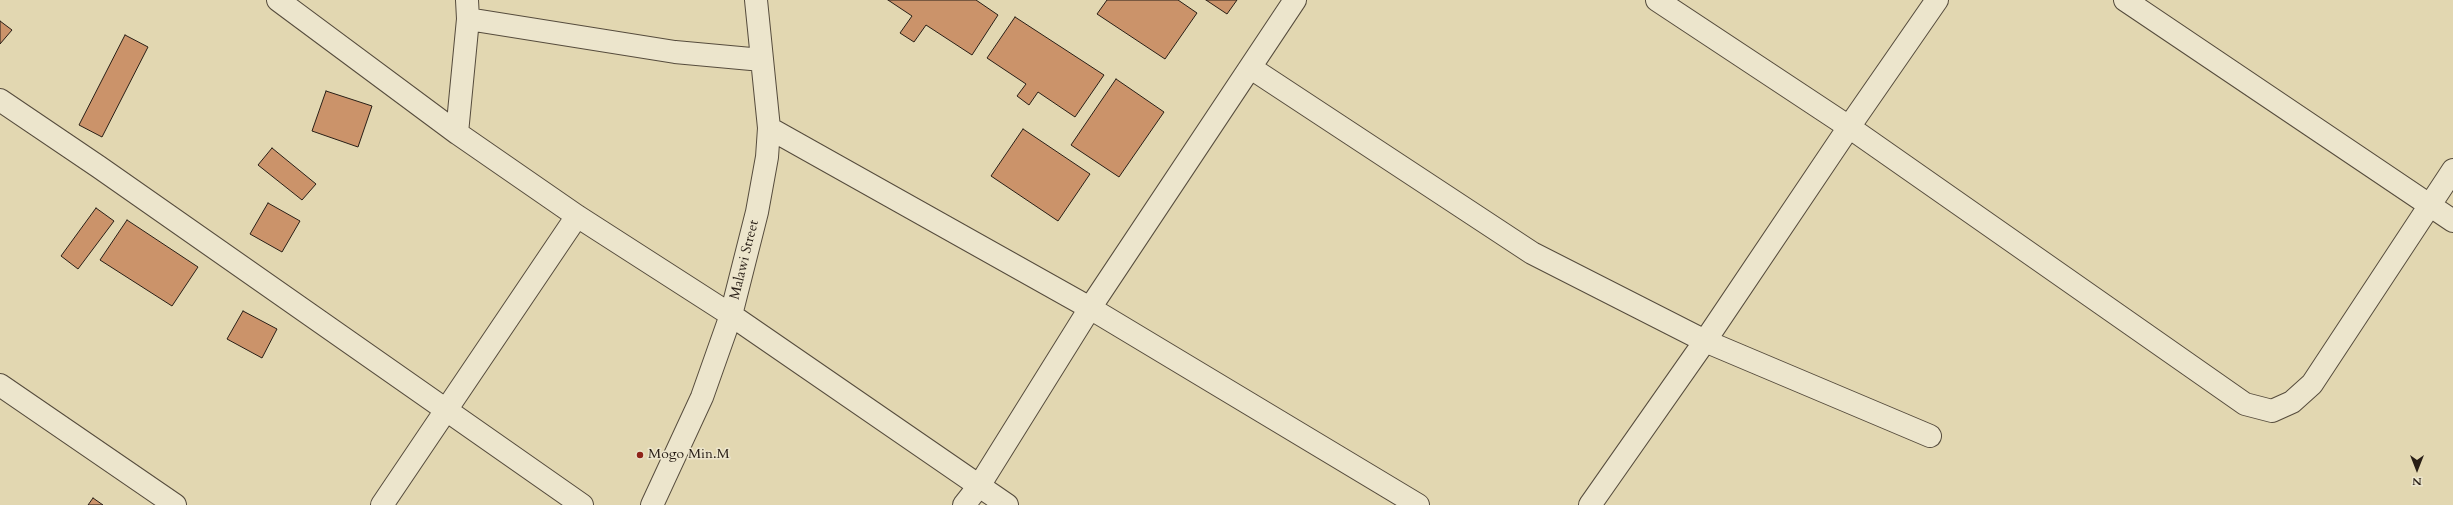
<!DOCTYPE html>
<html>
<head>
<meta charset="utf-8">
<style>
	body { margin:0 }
	#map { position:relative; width:2453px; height:505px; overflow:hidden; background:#e2d7b1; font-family:Cardo,serif }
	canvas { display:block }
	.north { position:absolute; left:2397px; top:449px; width:40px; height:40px; -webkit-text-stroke:3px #ece5cc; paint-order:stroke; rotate:180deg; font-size:11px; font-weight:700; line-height:16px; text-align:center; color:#281e16 }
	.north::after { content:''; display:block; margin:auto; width:14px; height:18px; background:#281e16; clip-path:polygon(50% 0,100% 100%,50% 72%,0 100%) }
</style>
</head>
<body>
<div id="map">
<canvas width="2453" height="505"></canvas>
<div class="north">N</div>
</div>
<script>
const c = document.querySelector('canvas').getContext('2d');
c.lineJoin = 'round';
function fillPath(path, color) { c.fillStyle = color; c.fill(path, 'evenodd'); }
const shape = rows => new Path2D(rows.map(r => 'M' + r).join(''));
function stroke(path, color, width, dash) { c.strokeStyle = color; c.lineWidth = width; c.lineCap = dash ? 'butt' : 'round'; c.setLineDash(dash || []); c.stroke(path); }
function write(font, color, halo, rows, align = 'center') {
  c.font = font + ' Cardo,serif'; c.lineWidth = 3; c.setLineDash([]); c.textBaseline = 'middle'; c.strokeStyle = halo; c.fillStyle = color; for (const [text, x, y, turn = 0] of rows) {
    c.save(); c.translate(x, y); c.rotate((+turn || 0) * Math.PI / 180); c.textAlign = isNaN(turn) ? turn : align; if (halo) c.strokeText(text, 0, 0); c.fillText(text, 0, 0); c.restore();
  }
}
const building = shape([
	[888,0,976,0,998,15,972,55,926,25,914,42,900,33,912,16,888,0],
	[1107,0,1178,0,1197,13,1165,59,1097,14,1107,0],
	[1206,0,1237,0,1227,14,1206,0],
	[1015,17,1104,75,1075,117,1038,92,1029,105,1017,96,1026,84,987,58,1015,17],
	[0,21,12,30,0,44,0,21],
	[125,35,148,47,102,137,79,125,125,35],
	[1116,79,1164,112,1119,177,1071,145,1116,79],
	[326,91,372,106,358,147,312,131,326,91],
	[1023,129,1090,174,1058,221,991,176,1023,129],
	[272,148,316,184,302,200,258,165,272,148],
	[268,203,300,221,282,252,250,234,268,203],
	[96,208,114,221,78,269,61,256,96,208],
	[127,220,198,267,172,306,100,260,127,220],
	[243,311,277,329,262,358,227,339,243,311],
	[93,498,103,505,88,505,93,498]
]);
const minor = shape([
	[278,0,457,133,577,216,731,315,1007,505],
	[1657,0,1849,127,2245,404,2272,411,2292,402,2312,384,2453,170],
	[2125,0,2453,221],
	[468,19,675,52,762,60],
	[1251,68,1532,253,1705,341,1930,436],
	[0,100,99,167,582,505],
	[769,128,1090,308,1418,505],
	[457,133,468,19,467,0],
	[0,385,175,505],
	[382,505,577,216],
	[652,505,702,397,731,315,757,212,767,157,769,128,756,0],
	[964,505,979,486,1090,308,1295,0],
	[1590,505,1705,341,1849,127,1937,0]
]);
const markers = [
	[640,455,4,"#8f2418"]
];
const streetNames = [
	["Malawi Street",745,260,-76]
];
const poiNames = [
	["Mogo Min.M",648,455]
];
fillPath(building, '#cb936a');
stroke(building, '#281e16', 1);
stroke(minor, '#564c3d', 24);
stroke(minor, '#ece5cc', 22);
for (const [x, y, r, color] of markers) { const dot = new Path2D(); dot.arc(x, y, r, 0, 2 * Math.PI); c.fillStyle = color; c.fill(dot); stroke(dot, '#ece5cc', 1.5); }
write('14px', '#281e16', '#ece5cc', streetNames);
write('14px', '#281e16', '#ece5cc', poiNames, 'left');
</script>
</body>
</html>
